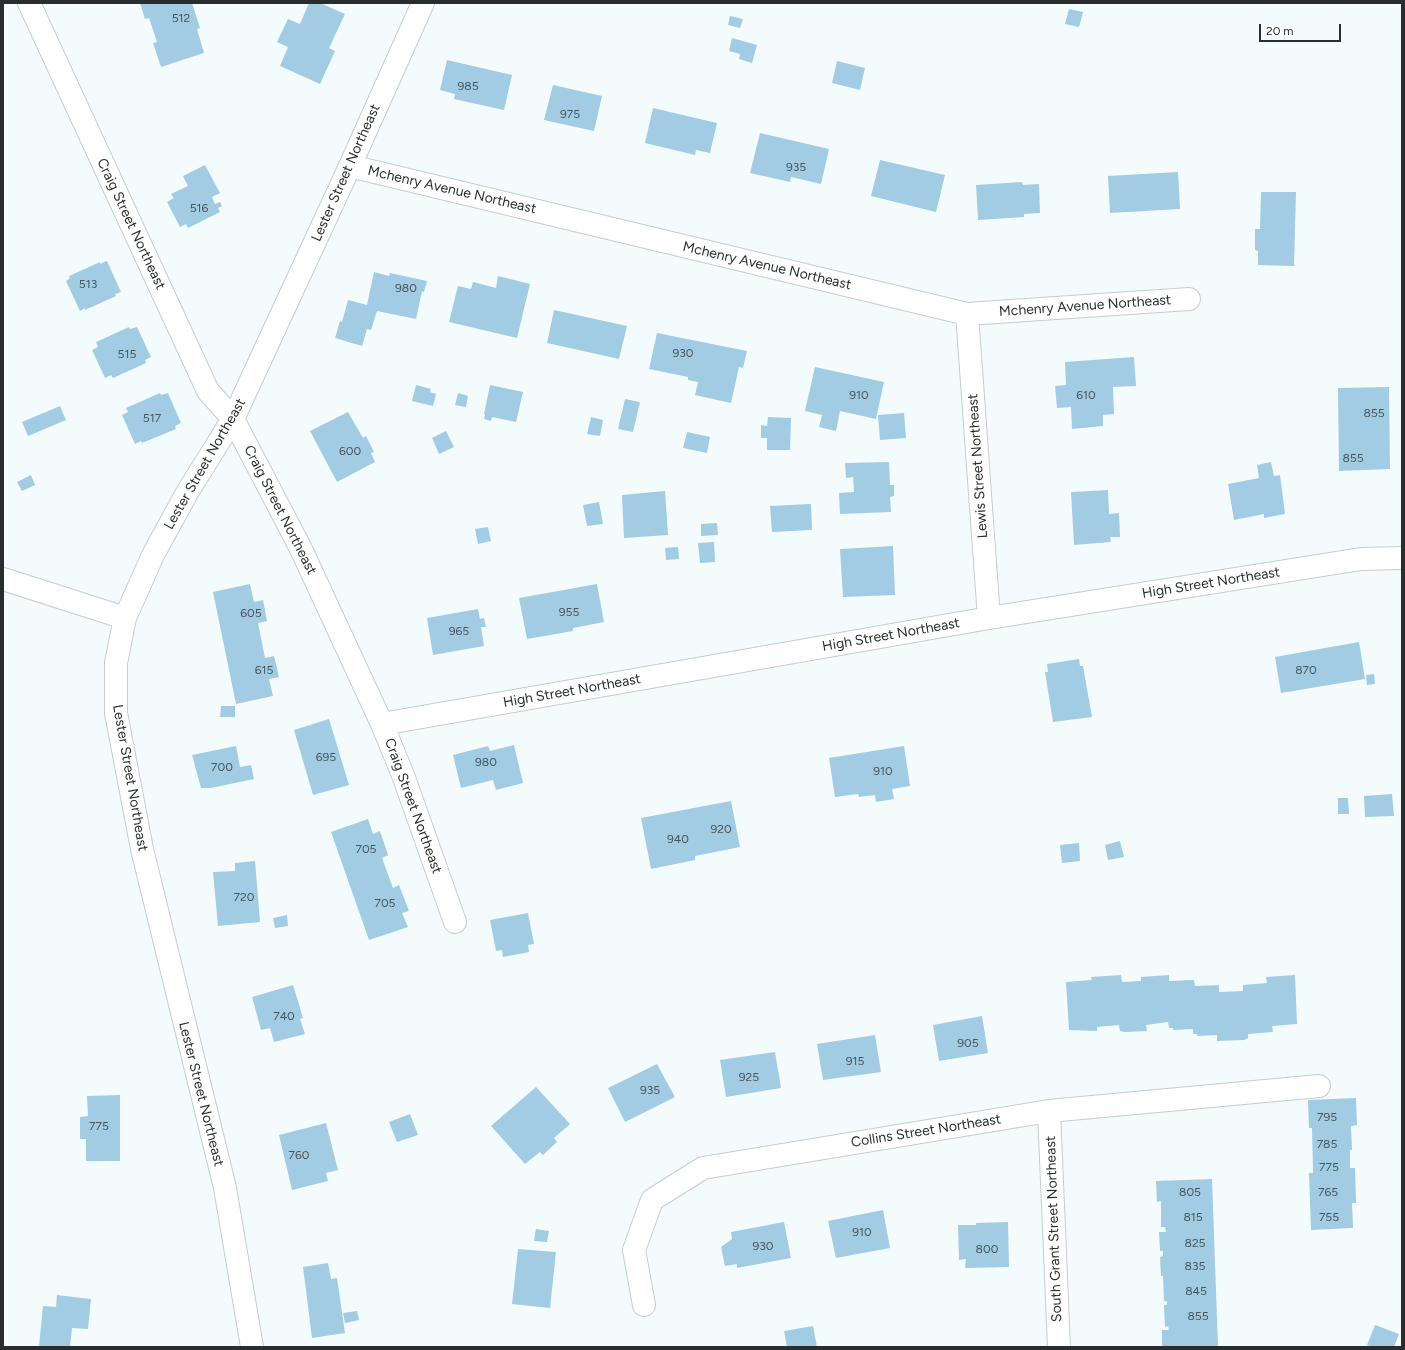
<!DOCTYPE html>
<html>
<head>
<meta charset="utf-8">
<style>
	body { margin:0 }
	#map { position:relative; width:1405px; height:1350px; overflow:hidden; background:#f4fbfc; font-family:Figtree,sans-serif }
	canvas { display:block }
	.frame { position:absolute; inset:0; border:4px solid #2a2d2d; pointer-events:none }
	.scale { position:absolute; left:1259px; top:24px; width:82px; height:18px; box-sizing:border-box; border:2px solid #2a2d2d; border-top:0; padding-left:5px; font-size:12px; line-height:14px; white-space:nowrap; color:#2a2d2d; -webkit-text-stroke:3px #fff; paint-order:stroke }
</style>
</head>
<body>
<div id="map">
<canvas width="1405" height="1350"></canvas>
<div class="frame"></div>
<div class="scale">20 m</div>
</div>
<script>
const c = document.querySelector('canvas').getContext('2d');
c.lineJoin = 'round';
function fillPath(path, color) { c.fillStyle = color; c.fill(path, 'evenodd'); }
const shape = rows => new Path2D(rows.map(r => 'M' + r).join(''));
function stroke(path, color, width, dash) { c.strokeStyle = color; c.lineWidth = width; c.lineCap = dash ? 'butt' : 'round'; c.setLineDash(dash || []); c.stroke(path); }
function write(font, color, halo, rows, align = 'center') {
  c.font = font + ' Figtree,sans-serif'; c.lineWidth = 4; c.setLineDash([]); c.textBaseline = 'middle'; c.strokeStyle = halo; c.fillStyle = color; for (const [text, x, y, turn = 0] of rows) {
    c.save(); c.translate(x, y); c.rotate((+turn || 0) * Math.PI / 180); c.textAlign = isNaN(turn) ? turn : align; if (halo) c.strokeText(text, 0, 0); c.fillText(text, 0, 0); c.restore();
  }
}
const building = shape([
	[140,3,192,3,200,28,197,29,204,53,161,67,153,43,157,42,149,18,145,19],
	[309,3,320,3,345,14,329,48,335,51,320,84,280,66,288,47,277,42,288,19,300,24],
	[1069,9,1083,12,1079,27,1065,24],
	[730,16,743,19,740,28,728,25],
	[732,38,757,45,752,63,739,59,740,54,729,51],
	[447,60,512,75,504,110,454,99,455,94,440,90],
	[837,61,865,68,860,90,832,83],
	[553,85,602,96,594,131,544,120],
	[653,108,717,123,710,153,696,150,695,155,645,143],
	[760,133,829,149,821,184,791,177,790,182,750,173],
	[880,160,945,175,936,212,871,196],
	[205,165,220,193,212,197,215,204,220,202,222,206,218,208,220,212,188,228,186,224,180,227,167,202,174,198,171,194,188,186,183,176],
	[1178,172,1180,209,1110,213,1108,176],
	[1022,182,1023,185,1039,184,1040,213,1024,214,1024,217,978,220,976,185],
	[1261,192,1296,192,1294,266,1258,265,1258,251,1255,250,1255,229,1260,229],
	[107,261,121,292,115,294,116,296,85,310,85,308,80,311,66,281,70,278,69,276,100,262,100,264],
	[374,272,389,276,390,273,427,281,424,292,422,291,416,319,377,311,371,330,367,329,362,346,335,338,340,321,342,322,348,300,367,305],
	[498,276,530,284,517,338,449,322,458,286,471,289,473,282,496,288],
	[554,310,627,326,619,359,547,343],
	[129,327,130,329,137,327,151,357,145,360,146,363,113,378,111,375,105,378,92,350,98,347,96,342],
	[657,333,747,351,743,368,739,367,731,403,695,395,698,382,688,380,688,377,649,369],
	[1134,357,1136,386,1113,387,1114,414,1103,415,1103,426,1072,429,1071,407,1057,408,1055,386,1066,385,1065,362],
	[815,367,884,382,876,419,840,411,836,431,819,427,822,415,805,411],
	[416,385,431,389,430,392,436,394,433,406,412,401],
	[490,385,523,392,516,422,492,417,491,421,484,419,485,414,484,414],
	[1389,387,1390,469,1339,471,1338,388],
	[160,393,161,395,168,393,181,423,175,426,176,429,142,443,141,441,135,444,122,415,128,412,126,408],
	[458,393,468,396,466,407,455,405],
	[625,399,640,402,633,432,618,429],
	[60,406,66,420,28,436,22,422],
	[348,412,363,438,366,436,374,452,371,453,375,462,337,482,310,431],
	[904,413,906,438,880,440,878,415],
	[591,417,603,420,600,436,587,434],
	[768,417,791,418,790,450,767,450,767,438,761,438,761,425,767,426],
	[446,431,454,447,439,454,432,438],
	[687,432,710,437,707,453,683,448],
	[889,462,890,485,894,485,894,496,890,497,891,512,840,514,839,493,854,492,853,477,846,478,845,463],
	[1271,462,1274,476,1280,475,1285,514,1264,518,1264,514,1234,520,1228,484,1259,478,1257,465],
	[31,475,35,485,22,491,17,482],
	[1108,490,1109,514,1119,513,1120,537,1110,537,1111,542,1074,545,1071,492],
	[665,491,668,535,624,538,622,495],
	[599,502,603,524,587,526,583,505],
	[811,504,812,530,772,532,770,506],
	[717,523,718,535,701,536,701,524],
	[488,527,491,541,478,544,475,529],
	[714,542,715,562,700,563,698,543],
	[893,546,895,595,843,597,840,549],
	[678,547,679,559,666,560,665,548],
	[250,584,254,602,263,600,267,621,258,623,265,658,274,656,279,677,269,679,273,696,236,704,213,592],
	[597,584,604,622,573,628,573,631,527,639,519,598],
	[478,609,480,619,484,618,486,627,481,627,484,646,433,655,427,618],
	[1359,642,1365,679,1281,693,1275,657],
	[1079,659,1080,666,1083,666,1092,717,1053,722,1045,672,1048,672,1047,664],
	[1374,674,1375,684,1367,685,1366,675],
	[221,706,235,706,235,717,220,717],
	[329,719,349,785,313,795,294,730],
	[514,745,523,783,496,790,493,780,461,788,453,755,488,746,490,751],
	[236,746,240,767,251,765,254,779,211,788,201,788,192,755],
	[904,746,910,786,892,789,894,799,876,802,875,795,859,797,858,794,835,797,829,758],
	[1392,794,1394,816,1365,817,1364,796],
	[1338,798,1348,798,1349,814,1338,814],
	[731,801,740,847,695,856,695,860,651,869,641,818],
	[368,819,373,834,380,831,388,855,382,858,393,888,399,885,409,911,402,913,408,927,369,940,331,832],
	[1120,841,1124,857,1108,860,1105,845],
	[1079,843,1080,861,1062,863,1060,845],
	[255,861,260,922,218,926,213,872,235,871,235,863],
	[528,913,534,944,528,945,529,952,503,957,502,950,496,951,490,920],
	[287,915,288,926,275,928,273,918],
	[1121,975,1122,982,1141,981,1141,977,1169,975,1169,981,1194,980,1195,986,1219,985,1219,992,1243,991,1243,985,1267,983,1266,977,1295,975,1297,1024,1272,1026,1273,1032,1248,1034,1248,1038,1244,1040,1217,1041,1217,1035,1197,1036,1197,1034,1193,1034,1193,1029,1173,1030,1173,1028,1169,1028,1168,1022,1146,1025,1147,1031,1125,1032,1120,1031,1119,1025,1097,1027,1097,1031,1069,1030,1066,982,1092,980,1091,977],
	[293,985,303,1018,300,1019,305,1034,274,1042,270,1028,261,1030,252,997],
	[982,1016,988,1053,939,1061,933,1025],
	[875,1035,881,1072,823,1080,817,1044],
	[775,1052,781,1088,726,1097,720,1060],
	[657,1064,675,1097,625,1122,608,1088],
	[536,1087,570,1124,554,1138,557,1142,543,1155,540,1152,525,1164,491,1126],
	[120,1095,120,1161,86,1161,86,1139,80,1139,80,1117,88,1116,87,1096],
	[1356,1098,1357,1125,1351,1126,1352,1150,1350,1150,1350,1168,1355,1168,1356,1203,1352,1203,1353,1228,1311,1230,1309,1173,1313,1173,1312,1128,1309,1128,1308,1100],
	[410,1114,418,1135,397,1142,389,1122],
	[326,1123,338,1170,326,1173,328,1181,292,1190,279,1135],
	[1212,1179,1218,1347,1162,1347,1162,1330,1169,1330,1168,1326,1165,1327,1164,1305,1167,1305,1167,1301,1164,1301,1163,1276,1161,1276,1160,1257,1163,1256,1163,1251,1160,1251,1159,1232,1166,1232,1165,1227,1161,1227,1161,1201,1157,1202,1156,1181],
	[883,1210,890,1248,836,1258,828,1221],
	[784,1222,791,1258,737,1268,737,1264,725,1266,721,1247,732,1239,731,1232],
	[1008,1222,1009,1267,965,1268,966,1259,959,1260,958,1225,976,1225,976,1223],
	[536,1229,549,1231,547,1242,534,1241],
	[518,1249,556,1252,550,1308,512,1304],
	[328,1263,331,1279,337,1278,345,1333,312,1338,303,1267],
	[57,1295,91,1299,88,1329,72,1328,70,1347,39,1346,43,1306,56,1307],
	[357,1311,359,1320,345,1323,343,1313],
	[1375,1325,1399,1334,1394,1347,1372,1347,1367,1345],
	[813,1326,817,1347,787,1347,784,1331]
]);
const minor = shape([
	[29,3,208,391,233,419,301,549,382,724,403,775,455,922],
	[350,166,967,314,1189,299],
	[967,314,989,618],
	[3,579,125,618],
	[382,724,989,618,1361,559,1402,558],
	[1049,1111,1059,1347],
	[644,1305,634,1250,652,1200,703,1168,1049,1111,1319,1086],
	[252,1347,225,1188,142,849,116,713,116,663,125,618,153,555,188,491,233,419,350,166,423,3]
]);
const numberNames = [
	["512",181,18],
	["985",468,86],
	["975",570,114],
	["935",796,167],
	["516",199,208],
	["513",88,284],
	["980",406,288],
	["930",683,353],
	["515",127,354],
	["910",859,395],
	["610",1086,395],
	["855",1374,413],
	["517",152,418],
	["600",350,451],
	["855",1353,458],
	["955",569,612],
	["605",251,613],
	["965",459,631],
	["615",264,670],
	["870",1306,670],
	["695",326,757],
	["980",486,762],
	["700",222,767],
	["910",883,771],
	["920",721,829],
	["940",678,839],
	["705",366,849],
	["720",244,897],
	["705",385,903],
	["740",284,1016],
	["905",968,1043],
	["915",855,1061],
	["925",749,1077],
	["935",650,1090],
	["795",1327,1117],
	["775",99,1126],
	["785",1327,1144],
	["760",299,1155],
	["775",1329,1167],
	["805",1190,1192],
	["765",1328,1192],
	["815",1193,1217],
	["755",1329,1217],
	["910",862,1232],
	["825",1195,1243],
	["930",763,1246],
	["800",987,1249],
	["835",1195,1266],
	["845",1196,1291],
	["855",1198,1316]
];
const streetNames = [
	["Lester Street Northeast",346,173,-66],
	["Mchenry Avenue Northeast",452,190,13],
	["Craig Street Northeast",131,224,65],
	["Mchenry Avenue Northeast",767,266,13],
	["Mchenry Avenue Northeast",1085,306,-4],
	["Lester Street Northeast",205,464,-60],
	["Lewis Street Northeast",978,466,-94],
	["Craig Street Northeast",280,510,63],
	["High Street Northeast",1211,583,-9],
	["High Street Northeast",891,635,-10],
	["High Street Northeast",572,691,-10],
	["Lester Street Northeast",130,778,80],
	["Craig Street Northeast",413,806,70],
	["Lester Street Northeast",201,1094,76],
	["Collins Street Northeast",926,1131,-9],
	["South Grant Street Northeast",1054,1229,-92]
];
fillPath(building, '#a2cce3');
stroke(minor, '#c5cdce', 24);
stroke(minor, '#fff', 22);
write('12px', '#48555a', null, numberNames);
write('14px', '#2a2d2d', '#fff', streetNames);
</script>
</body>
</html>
